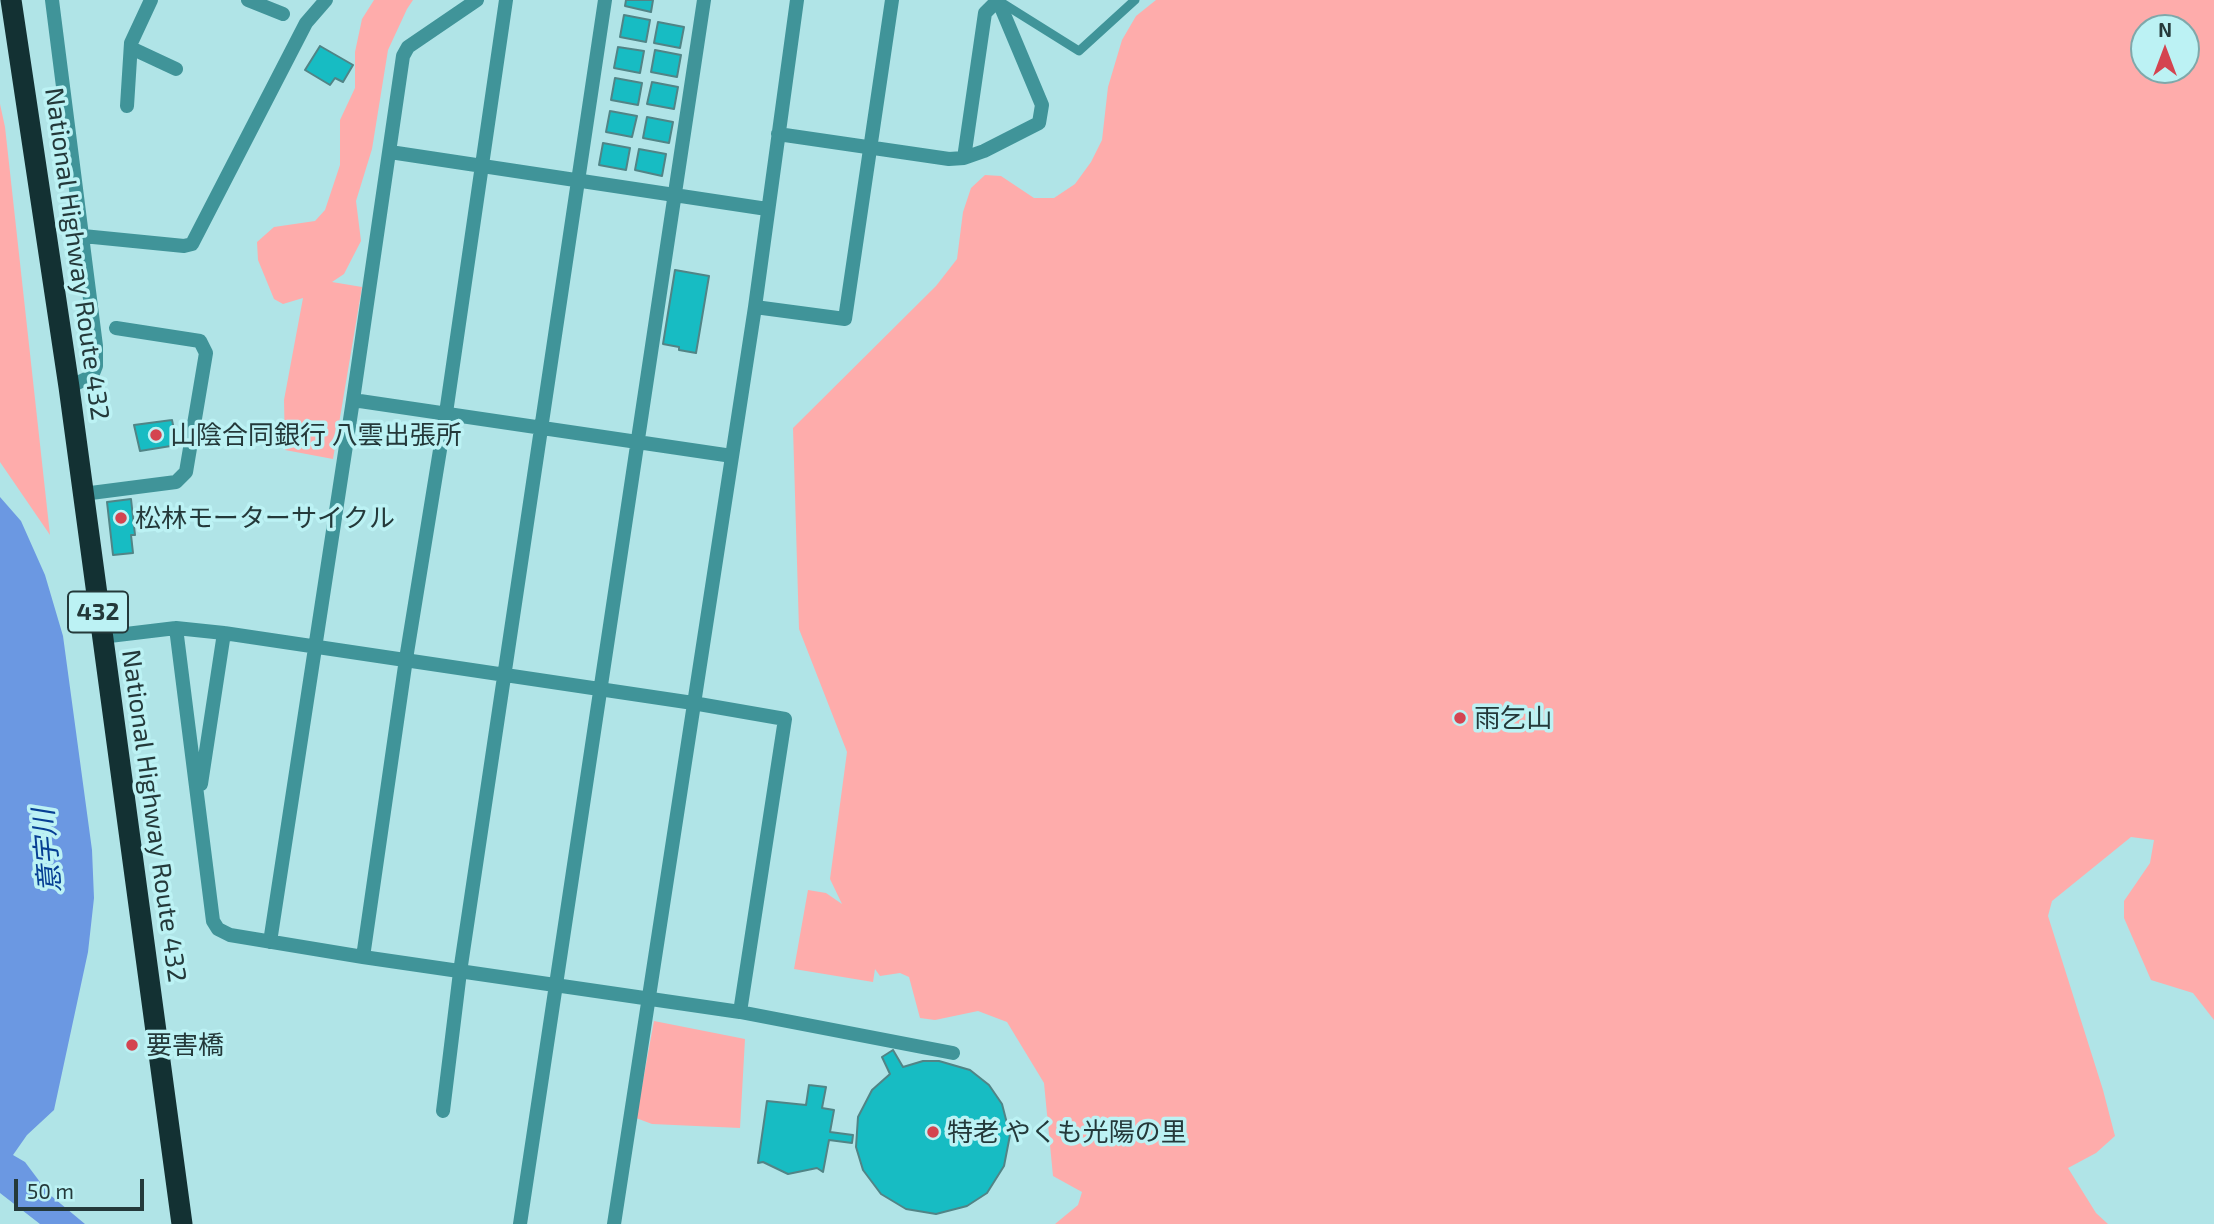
<!DOCTYPE html>
<html>
<head>
<meta charset="utf-8">
<style>
	body { margin:0 }
	#map { position:relative; width:2214px; height:1224px; overflow:hidden; background:#b0e4e7; font-family:"Exo 2",sans-serif }
	canvas { display:block }
	.north { position:absolute; left:2130px; top:14px; width:70px; height:70px; box-sizing:border-box; background:#bcf2f4; border:2px solid #7fa8aa; border-radius:50%; rotate:0deg; font-size:19px; font-weight:700; line-height:28px; text-align:center; color:#24393a }
	.north::after { content:''; display:block; margin:auto; width:24px; height:32px; background:#d44450; clip-path:polygon(50% 0,100% 100%,50% 72%,0 100%) }
	.scale { position:absolute; left:14px; top:1179px; width:130px; height:32px; box-sizing:border-box; border:4px solid #24393a; border-top:0; padding-left:9px; font-size:21px; line-height:24px; white-space:nowrap; color:#24393a; -webkit-text-stroke:5px #bcf2f4; paint-order:stroke }
</style>
</head>
<body>
<div id="map">
<canvas width="2214" height="1224"></canvas>
<div class="north">N</div>
<div class="scale">50 m</div>
</div>
<script>
const c = document.querySelector('canvas').getContext('2d');
c.lineJoin = 'round';
function fillPath(path, color) { c.fillStyle = color; c.fill(path, 'evenodd'); }
const shape = rows => new Path2D(rows.map(r => 'M' + r).join(''));
function stroke(path, color, width, dash) { c.strokeStyle = color; c.lineWidth = width; c.lineCap = dash ? 'butt' : 'round'; c.setLineDash(dash || []); c.stroke(path); }
function write(font, color, halo, rows, align = 'center') {
  c.font = font + ' "Exo 2","Noto Sans JP",sans-serif'; c.lineWidth = 7; c.setLineDash([]); c.textBaseline = 'middle'; c.strokeStyle = halo; c.fillStyle = color; for (const [text, x, y, turn = 0] of rows) {
    c.save(); c.translate(x, y); c.rotate((+turn || 0) * Math.PI / 180); c.textAlign = isNaN(turn) ? turn : align; if (halo) c.strokeText(text, 0, 0); c.fillText(text, 0, 0); c.restore();
  }
}
const green = shape([
	[374,0,413,0,407,9,388,50,372,149,356,201,361,241,344,274,332,282,362,287,333,459,285,450,284,400,303,298,283,304,274,299,258,260,257,242,274,227,315,221,325,210,340,165,340,120,355,88,355,52,362,19],
	[1156,0,2214,0,2214,1020,2193,993,2151,980,2124,918,2124,901,2150,863,2154,840,2131,837,2052,901,2048,916,2103,1090,2115,1136,2096,1153,2068,1168,2096,1213,2108,1224,1055,1224,1078,1205,1082,1192,1053,1176,1044,1083,1007,1022,978,1011,935,1020,920,1018,909,977,900,973,880,976,875,969,873,982,794,969,808,890,826,893,842,904,830,879,847,752,799,629,793,428,936,286,957,259,963,212,971,188,985,175,1001,176,1034,198,1054,198,1075,184,1091,162,1102,140,1108,87,1122,40,1136,16],
	[2144,28,2186,28,2186,70,2144,70],
	[0,104,5,127,50,535,0,462],
	[654,1021,745,1039,740,1128,652,1124,636,1118]
]);
const water = shape([
	[0,497,21,521,45,575,63,636,92,850,94,898,88,952,54,1110,27,1135,13,1155,25,1162,49,1194,85,1224,40,1224,0,1193]
]);
const building = shape([
	[626,0,653,0,651,12,625,6,626,0],
	[624,15,650,20,646,42,620,37,624,15],
	[658,22,684,27,680,48,654,43,658,22],
	[320,46,353,65,343,82,335,78,330,85,305,70,320,46],
	[618,47,644,51,640,73,614,68,618,47],
	[655,50,681,55,677,77,651,72,655,50],
	[615,78,642,83,638,105,611,100,615,78],
	[652,82,678,87,674,109,647,104,652,82],
	[610,111,637,116,632,137,606,132,610,111],
	[647,117,673,122,669,143,643,138,647,117],
	[603,143,630,148,626,170,599,165,603,143],
	[639,149,666,154,662,176,635,170,639,149],
	[675,270,709,276,696,353,679,350,679,347,663,344,675,270],
	[172,420,177,445,140,451,134,425,172,420],
	[131,499,135,535,131,535,133,553,113,555,107,502,131,499],
	[893,1050,903,1067,923,1061,939,1061,970,1070,989,1085,1002,1104,1010,1135,1004,1166,987,1193,967,1206,936,1214,906,1209,881,1194,863,1170,856,1147,858,1117,872,1090,890,1074,882,1057,893,1050],
	[809,1085,826,1087,822,1108,834,1110,830,1132,853,1135,852,1143,829,1140,823,1172,817,1168,788,1174,763,1162,758,1163,767,1101,806,1105,809,1085]
]);
const lane = shape([
	[999,1,1079,51,1135,0]
]);
const street = shape([
	[52,0,96,346,96,366,92,376,69,387],
	[248,0,283,14],
	[131,48,176,69],
	[127,106,131,43,151,0],
	[778,134,949,159,964,158,984,151,1039,123,1042,105,998,0],
	[390,152,767,209],
	[964,158,985,13,998,0],
	[83,236,184,246,192,244,306,23,326,0],
	[755,307,845,319,892,0],
	[353,400,732,456],
	[83,494,176,482,186,472,206,353,200,341,116,328],
	[176,628,213,921,218,929,230,935,363,957,740,1012,953,1053],
	[101,637,176,628,224,633,693,703,785,719,740,1012],
	[201,784,224,633],
	[270,942,353,400,403,56,408,47,477,0],
	[363,957,406,659,446,413,506,0],
	[443,1111,460,972,605,0],
	[520,1224,704,0],
	[614,1224,755,307,797,0]
]);
const highway = shape([
	[11,0,69,387,182,1224]
]);
const markers = [
	[156,435,7,"#d44450"],
	[121,518,7,"#d44450"],
	[1460,718,7,"#d44450"],
	[132,1045,7,"#d44450"],
	[933,1132,7,"#d44450"]
];
const shields = [
	[98,612,60]
];
const shieldNames = [
	["432",98,612]
];
const streetNames = [
	["National Highway Route 432",77,254,82],
	["National Highway Route 432",154,816,82]
];
const poiNames = [
	["山陰合同銀行 八雲出張所",170,435],
	["松林モーターサイクル",135,518],
	["雨乞山",1474,718],
	["要害橋",146,1045],
	["特老 やくも光陽の里",947,1132]
];
const waterNames = [
	["意宇川",47,851,-95]
];
fillPath(green, '#feacab');
fillPath(water, '#6b98e2');
fillPath(building, '#17bcc3');
stroke(building, '#518486', 2);
stroke(lane, '#409499', 9);
stroke(street, '#409499', 14);
stroke(highway, '#133133', 21);
for (const [x, y, r, color] of markers) { const dot = new Path2D(); dot.arc(x, y, r, 0, 2 * Math.PI); c.fillStyle = color; c.fill(dot); stroke(dot, '#bcf2f4', 2.5); }
for (const [x, y, w] of shields) { const box = new Path2D(); box.roundRect(x - w / 2, y - 20.5, w, 41, 5); c.fillStyle = '#bcf2f4'; c.fill(box); stroke(box, '#24393a', 2); }
write('bold 24px', '#24393a', null, shieldNames);
write('26px', '#24393a', '#bcf2f4', streetNames);
write('26px', '#24393a', '#bcf2f4', poiNames, 'left');
write('italic 28px', '#063f93', '#bcf2f4', waterNames);
</script>
</body>
</html>
